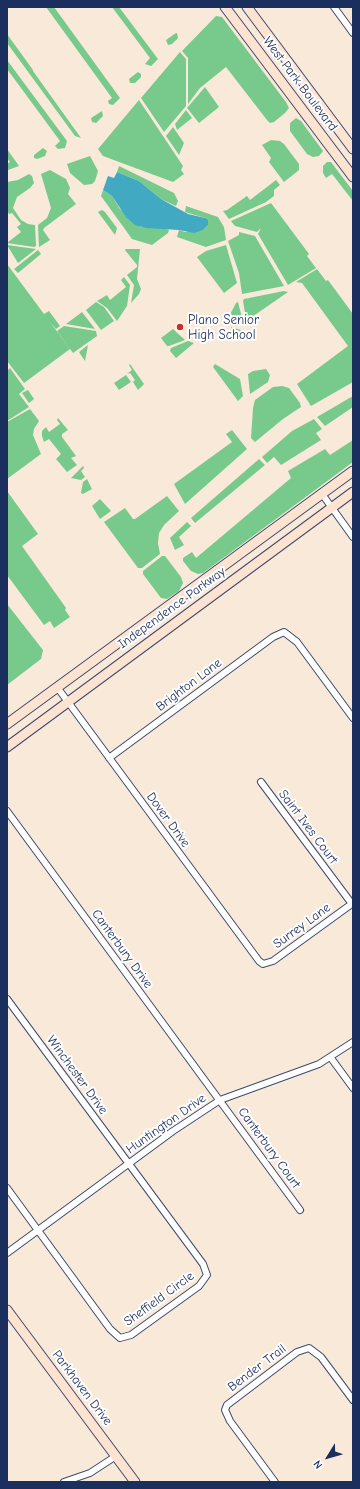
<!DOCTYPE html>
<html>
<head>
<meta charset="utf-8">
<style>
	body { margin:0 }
	#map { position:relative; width:360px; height:1489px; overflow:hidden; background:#f9e9d8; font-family:"Comic Neue",sans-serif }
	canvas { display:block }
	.frame { position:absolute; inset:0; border:8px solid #1b2f5e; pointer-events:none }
	.north { position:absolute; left:308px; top:1437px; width:40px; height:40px; -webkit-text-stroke:3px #fff; paint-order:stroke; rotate:233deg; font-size:11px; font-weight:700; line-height:16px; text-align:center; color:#1b2f5e }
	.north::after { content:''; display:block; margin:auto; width:14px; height:18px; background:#1b2f5e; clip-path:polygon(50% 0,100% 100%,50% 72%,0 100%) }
</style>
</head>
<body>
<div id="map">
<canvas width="360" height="1489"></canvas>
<div class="frame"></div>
<div class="north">N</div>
</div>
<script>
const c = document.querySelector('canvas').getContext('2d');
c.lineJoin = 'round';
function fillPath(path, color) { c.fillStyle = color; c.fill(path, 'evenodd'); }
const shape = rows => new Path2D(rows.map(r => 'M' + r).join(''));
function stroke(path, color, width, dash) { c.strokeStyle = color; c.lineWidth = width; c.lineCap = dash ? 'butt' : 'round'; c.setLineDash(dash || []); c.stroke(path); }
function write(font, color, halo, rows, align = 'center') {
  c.font = font + ' "Comic Neue",sans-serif'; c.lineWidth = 4; c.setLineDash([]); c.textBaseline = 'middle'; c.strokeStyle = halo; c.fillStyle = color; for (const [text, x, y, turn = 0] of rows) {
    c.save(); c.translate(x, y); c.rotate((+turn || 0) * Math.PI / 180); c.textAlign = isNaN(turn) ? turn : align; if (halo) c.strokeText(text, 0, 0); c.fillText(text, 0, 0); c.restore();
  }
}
const green = shape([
	[46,7,54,7,120,98,113,105,109,104,108,101,112,98],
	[112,7,119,7,158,59,151,66,145,64,150,58],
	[216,16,222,17,286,102,289,108,285,113,274,122,270,123,267,120,226,67,200,88,188,104,188,58,182,51],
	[176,33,177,33,178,38,172,44,168,45,166,40],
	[7,34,33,70,33,71,81,138,75,136,7,43],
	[180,52,186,59,186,106,164,132,141,98],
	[7,60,67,141,65,148,58,149,55,146,60,141,7,69],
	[138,72,141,74,141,77,135,83,130,83,129,79],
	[205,87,219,107,199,123,187,108],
	[139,100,183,166,181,170,184,174,173,182,103,156,98,149],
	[186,110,192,118,177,130,175,124],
	[102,111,103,116,96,123,92,122,91,118],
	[296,118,301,121,323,151,319,156,313,157,307,154,290,131,290,123],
	[173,127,184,143,179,155,166,136],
	[271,140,280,141,284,144,299,164,299,170,284,182,269,162,271,158,262,145],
	[43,148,47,151,45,156,37,159,34,158,34,155],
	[7,149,19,166,8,170,7,164,10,162,7,158],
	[90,156,98,171,95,181,92,184,84,185,70,173,67,164],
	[327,162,331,162,353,191,353,201,332,174,326,178,323,173,323,166],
	[119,166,174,193,178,201,176,206,161,199,139,181,117,172],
	[50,170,66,179,70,188,68,194,76,204,44,228,43,230,50,240,39,247,38,225,47,218,51,208,41,174],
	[29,174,32,176,34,183,30,188,17,197,13,208,21,220,28,224,35,225,36,246,34,247,7,243,21,232,17,227,21,224,12,213,9,214,7,211,7,182,18,180],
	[276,180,280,185,274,190,274,196,266,202,229,219,223,211,227,210,247,196,250,200],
	[103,190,112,196,120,209,141,227,163,228,169,230,168,233,152,245,132,239,101,196],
	[271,203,309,254,307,256,316,268,288,285,258,234,261,228,257,232,235,226,231,221],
	[186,206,218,217,224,227,226,240,206,247,177,237,179,230,185,232,203,230,208,225,205,218,185,212],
	[102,210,105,212,117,228,115,235,98,212],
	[239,232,255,236,284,286,242,294,239,273,228,241,239,235],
	[7,245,36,249,18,263],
	[226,245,237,283,224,293,197,257,206,251],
	[126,249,140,249,137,279,141,289,139,294,131,303,134,285,127,275,137,267,137,265,125,250],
	[38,250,41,254,18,273,14,269],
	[7,264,44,314,49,311,60,326,56,329,50,322,70,349,24,383,7,361],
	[317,269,326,281,328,280,353,314,353,382,311,406,297,384,348,346,302,283,296,282],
	[124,277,130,285,127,306,117,321,107,308,97,301,107,295,110,300,126,287,121,280],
	[284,291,288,292,249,319,246,319,243,301,244,299],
	[96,302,104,307,114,321,101,330,86,310],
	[238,302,243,322,238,323,237,326,225,324,236,303],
	[82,312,95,329,66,324],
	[64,326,96,331,97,336,73,353,57,331],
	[231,327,244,331,244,337,234,337,231,334],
	[173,329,185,340,169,346,167,346,161,338],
	[188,341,194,343,176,358,170,351,171,348],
	[88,345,85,361,79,352],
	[130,364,144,384,138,390,133,382,135,380,130,373,127,374,132,370,129,365],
	[215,364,240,379,243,396,238,401,213,367],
	[10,368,25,389,19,394,29,407,7,421,7,371],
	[266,369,270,375,268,382,250,394,248,374,253,371],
	[126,375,131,382,119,390,114,383],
	[282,386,289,388,300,403,301,407,283,419,255,442,251,438,253,408,255,400,273,387],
	[28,390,34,399,29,403,22,393],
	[353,396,353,407,325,426,317,417],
	[30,409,39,421,34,429,33,435,41,454,7,479,7,422],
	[58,418,68,430,62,434,62,437,76,456,71,458,77,465,67,472,56,459,61,454,49,439,44,442,42,436,42,431,46,427,49,432,60,424,57,420],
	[314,419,322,429,316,433,321,440,281,465,274,457,267,463,262,457,292,431],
	[232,430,247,449,185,504,174,484,232,442,226,434],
	[353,440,353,462,203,573,198,574,191,571,183,561,183,558,192,552,196,558,291,478,288,471,325,449,330,455],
	[259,459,265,465,195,523,191,518],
	[83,466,84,468,81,471,85,477,81,480,71,478],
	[87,479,92,489,83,494,81,493,83,482],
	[7,491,38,534,22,546,66,608,65,610,70,617,54,628,50,621,44,625,7,575],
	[167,496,179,511,164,525,159,533,158,543,160,554,142,568,138,568,104,522,125,508,133,519,135,519],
	[100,499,111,511,100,519,92,506],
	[187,522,191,526,179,537,184,545,175,550,170,538],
	[162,556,165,556,181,577,183,583,179,591,167,599,161,598,143,574,143,571],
	[7,604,43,650,41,659,7,685]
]);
const water = shape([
	[117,172,139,181,161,199,188,214,205,218,208,220,208,225,203,230,194,233,179,230,146,228,135,225,126,217,112,196,103,190,108,176,114,178]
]);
const street = shape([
	[334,7,353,33],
	[322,494,353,537],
	[57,687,259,961,263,964,273,961,353,903],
	[109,758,273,637,284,632,297,642,353,718],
	[261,782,352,904],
	[7,811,300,1210],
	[7,999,203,1264,207,1275,199,1286,131,1335,120,1338,110,1329,7,1188],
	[331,1058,353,1088],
	[7,1253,173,1131,220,1100,319,1064,353,1042],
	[64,1482,90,1473,116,1456],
	[275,1482,230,1421,225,1410,227,1405,297,1352,309,1348,321,1357,353,1400]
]);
const secondary = shape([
	[225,7,353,177],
	[247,7,353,149],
	[7,724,353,471],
	[7,747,353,492],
	[7,1310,135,1482]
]);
const markers = [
	[180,327,4,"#c8321e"]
];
const streetNames = [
	["West Park Boulevard",300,84,53],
	["Independence Parkway",172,608,-36],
	["Brighton Lane",189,685,-37],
	["Dover Drive",168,820,54],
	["Saint Ives Court",308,827,53],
	["Surrey Lane",302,926,-36],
	["Canterbury Drive",122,949,54],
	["Winchester Drive",77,1075,54],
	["Huntington Drive",166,1124,-35],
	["Canterbury Court",269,1148,54],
	["Sheffield Circle",159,1299,-36],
	["Bender Trail",257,1368,-37],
	["Parkhaven Drive",82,1388,53]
];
const poiNames = [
	["Plano Senior",188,320],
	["High School",188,335]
];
fillPath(green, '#78ca8c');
fillPath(water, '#41a9c1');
stroke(street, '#3c4b70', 8);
stroke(secondary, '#3c4b70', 11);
stroke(street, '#fff', 6);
stroke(secondary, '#fee3d1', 9);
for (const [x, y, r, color] of markers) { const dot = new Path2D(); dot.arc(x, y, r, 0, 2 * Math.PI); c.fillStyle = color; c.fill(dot); stroke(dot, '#fff', 1.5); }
write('13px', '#1b2f5e', '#fff', streetNames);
write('13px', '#1b2f5e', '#fff', poiNames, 'left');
</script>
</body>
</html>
